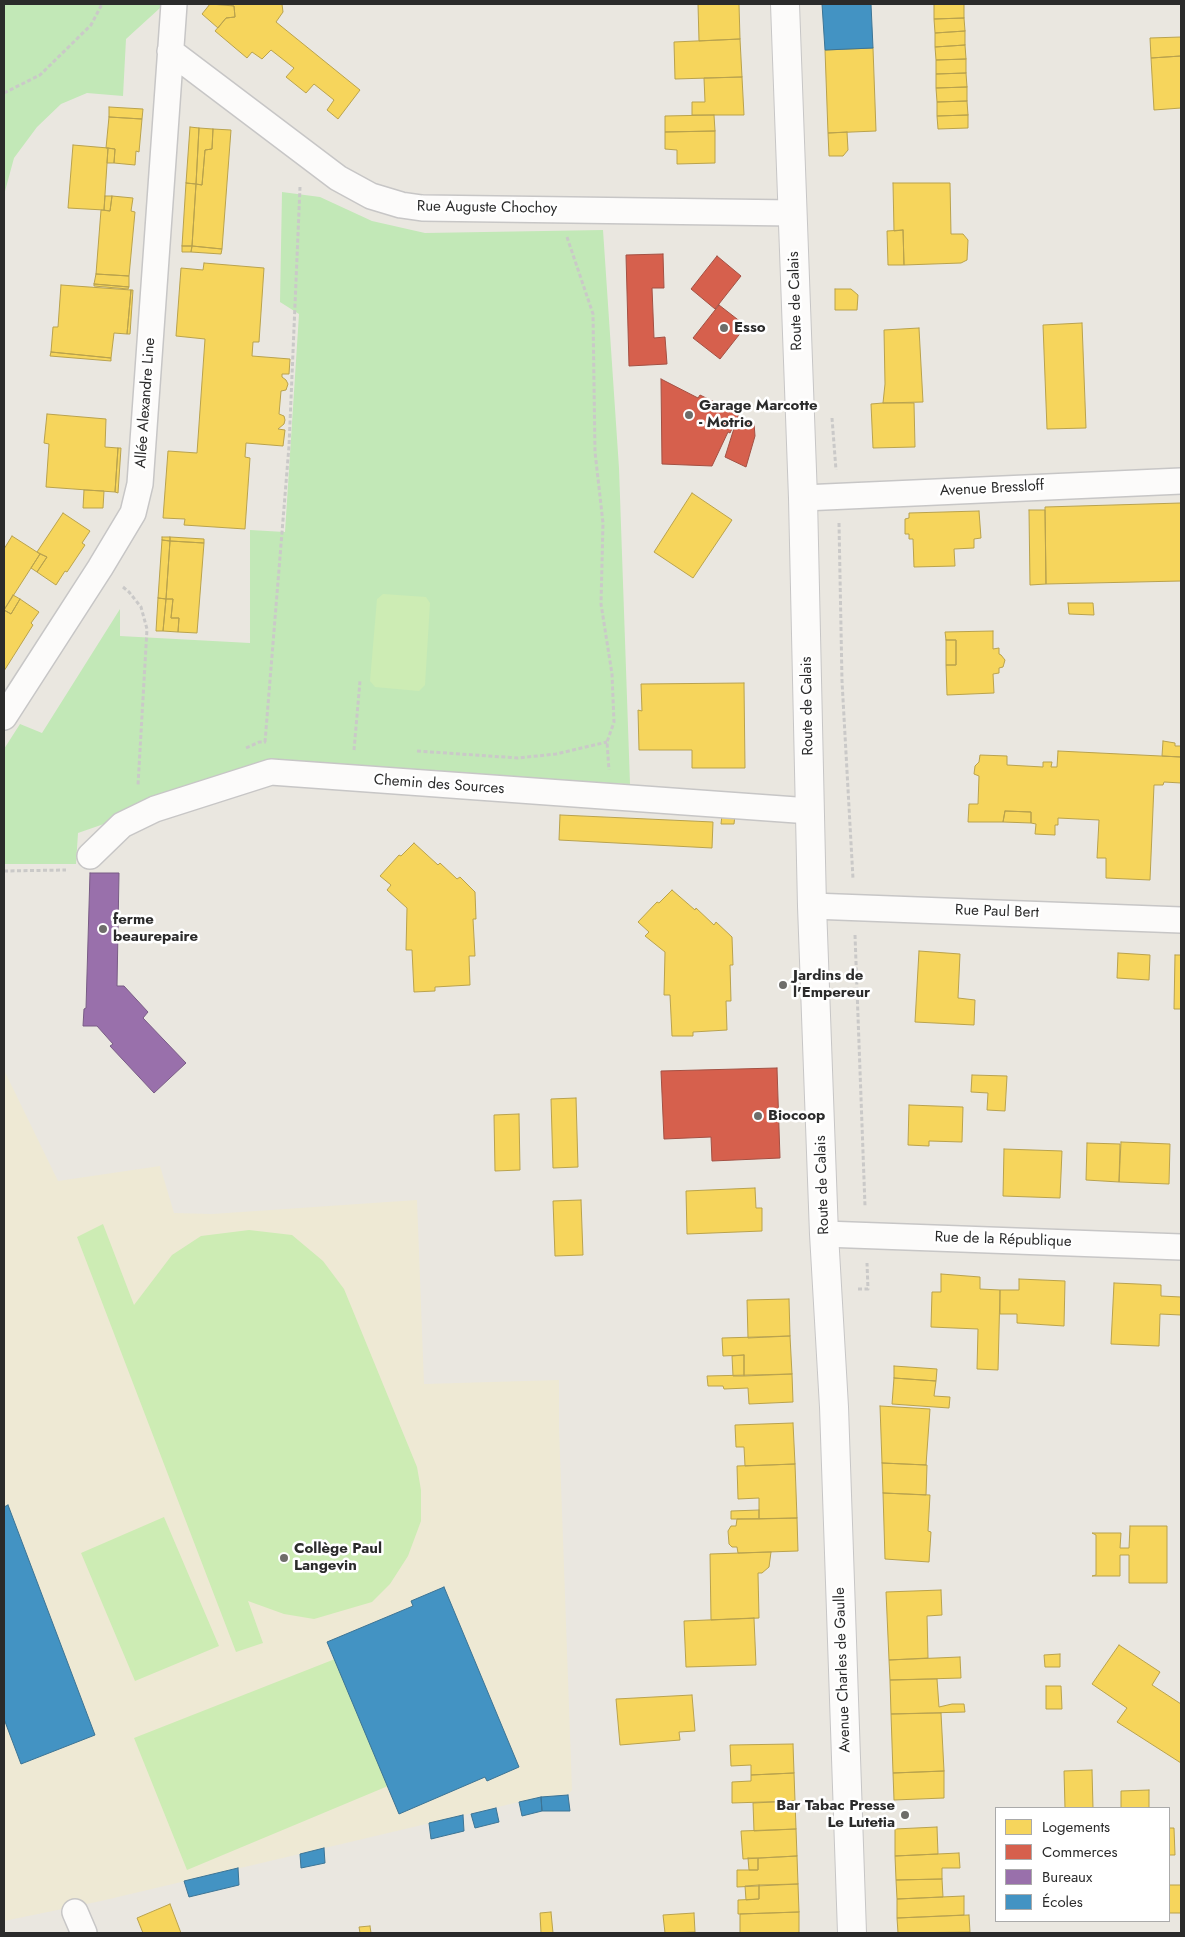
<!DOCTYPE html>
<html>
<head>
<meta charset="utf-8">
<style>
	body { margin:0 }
	#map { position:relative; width:1185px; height:1937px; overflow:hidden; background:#eae7e0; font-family:Jost,sans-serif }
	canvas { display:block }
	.frame { position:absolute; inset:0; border:5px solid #2b2b2b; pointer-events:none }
	.legend { position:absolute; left:995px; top:1807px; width:175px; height:115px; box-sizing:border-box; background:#fff; border:1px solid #aaa; margin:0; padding:6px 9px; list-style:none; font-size:15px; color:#2b2b2b }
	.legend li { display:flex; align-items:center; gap:10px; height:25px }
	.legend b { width:25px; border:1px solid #aaa }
</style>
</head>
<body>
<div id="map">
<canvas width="1185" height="1937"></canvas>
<div class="frame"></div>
<ul class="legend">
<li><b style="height:14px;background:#f6d55c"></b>Logements</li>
<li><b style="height:14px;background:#d6604d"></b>Commerces</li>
<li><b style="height:14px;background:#9970ab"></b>Bureaux</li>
<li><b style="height:14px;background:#4393c3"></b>Écoles</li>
</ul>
</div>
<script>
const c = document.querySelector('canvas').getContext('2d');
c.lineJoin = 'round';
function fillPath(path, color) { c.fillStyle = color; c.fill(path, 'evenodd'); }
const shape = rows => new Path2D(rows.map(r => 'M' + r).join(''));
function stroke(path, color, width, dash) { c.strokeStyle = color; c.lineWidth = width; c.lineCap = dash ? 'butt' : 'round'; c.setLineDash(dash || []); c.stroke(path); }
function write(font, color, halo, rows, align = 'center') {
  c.font = font + ' Jost,sans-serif'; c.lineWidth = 5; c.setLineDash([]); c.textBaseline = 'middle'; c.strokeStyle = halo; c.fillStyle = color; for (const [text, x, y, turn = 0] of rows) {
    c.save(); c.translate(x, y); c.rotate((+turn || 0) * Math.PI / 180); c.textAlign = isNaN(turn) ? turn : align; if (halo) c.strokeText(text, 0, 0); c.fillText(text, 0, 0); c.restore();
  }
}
const education = shape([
	[4,1070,58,1181,160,1166,174,1213,212,1214,417,1200,424,1384,559,1380,559,1428,572,1790,568,1795,541,1797,519,1802,101,1901,4,1921]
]);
const green = shape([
	[4,4,161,4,160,8,126,39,123,96,87,93,61,104,37,127,14,158,4,195],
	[282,192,320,197,372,221,425,233,603,230,619,468,630,784,256,771,78,833,76,864,4,864,4,749,20,724,42,733,120,609,120,636,250,643,250,530,285,532,299,314,280,302]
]);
const pitch = shape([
	[383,594,426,597,430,603,425,685,419,691,375,687,370,681,377,599],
	[103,1224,134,1305,172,1255,201,1236,249,1230,292,1235,323,1261,344,1289,417,1467,421,1490,421,1521,408,1556,390,1584,372,1602,314,1619,284,1614,248,1601,263,1643,236,1652,77,1237],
	[164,1517,219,1646,135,1681,81,1553],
	[335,1659,388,1786,187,1870,134,1738]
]);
const homes = shape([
	[210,4,234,6,235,17,226,18,218,28,202,14,210,4],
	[225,4,282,4,283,12,276,22,360,90,338,119,327,110,334,100,314,84,306,93,286,77,294,68,271,50,262,59,252,52,247,58,215,31,226,18,235,17,234,6,225,4],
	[698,4,739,4,740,39,699,41,698,4],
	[934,4,964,4,964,18,934,19,934,4],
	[964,18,965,31,935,33,934,19,964,18],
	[965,31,965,45,935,47,935,33,965,31],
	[1181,37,1181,56,1151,58,1150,38,1181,37],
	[740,39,742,77,675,79,674,42,740,39],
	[965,45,966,59,936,60,935,47,965,45],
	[873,48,876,131,828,133,825,50,873,48],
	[1181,56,1181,108,1154,110,1151,58,1181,56],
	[966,59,966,73,936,74,936,60,966,59],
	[966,73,967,87,936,88,936,74,966,73],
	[742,77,744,115,692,115,692,102,705,102,704,78,742,77],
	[967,87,967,101,937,102,936,88,967,87],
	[967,101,968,115,937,116,937,102,967,101],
	[109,107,143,109,142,119,109,117,109,107],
	[714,115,715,131,665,132,665,116,714,115],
	[968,115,968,128,938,129,937,116,968,115],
	[109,117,142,119,139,152,136,151,135,165,114,163,115,149,106,148,109,117],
	[190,127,199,128,196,184,186,183,190,127],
	[199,128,213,129,212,149,205,150,202,185,196,184,199,128],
	[213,129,231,130,222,249,192,246,196,184,202,185,205,150,212,149,213,129],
	[715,131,715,163,677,164,677,150,665,149,665,132,715,131],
	[847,132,848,150,843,156,829,156,828,133,847,132],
	[73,145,108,148,104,210,68,208,73,145],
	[108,148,115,149,114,163,107,163,108,148],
	[186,183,196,184,192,246,182,246,186,183],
	[893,183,950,183,951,234,963,234,968,240,967,260,961,263,904,265,903,230,894,231,893,183],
	[105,196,112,196,110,211,104,210,105,196],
	[112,196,133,198,131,211,135,212,129,276,96,274,101,210,110,211,112,196],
	[903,230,904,265,888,265,887,231,903,230],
	[182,246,192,246,191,252,182,252,182,246],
	[192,246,222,249,221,254,191,252,192,246],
	[204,263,264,268,259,342,253,342,252,356,290,359,289,374,282,374,282,377,286,380,288,384,286,390,281,391,279,414,284,416,285,420,284,424,278,429,285,430,283,446,246,443,245,457,250,458,245,529,184,525,185,519,163,518,168,451,197,453,205,339,176,336,181,268,203,270,204,263],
	[96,274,129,276,129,287,94,284,96,274],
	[94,284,129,287,128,289,94,286,94,284],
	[61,285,131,290,127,334,114,333,111,358,51,352,53,327,58,327,61,285],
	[835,289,851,289,858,295,857,310,835,310,835,289],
	[131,290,133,290,130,334,127,334,131,290],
	[1082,323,1086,428,1047,429,1043,325,1082,323],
	[919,328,923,402,883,403,885,384,884,330,919,328],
	[51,352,111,358,111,361,50,356,51,352],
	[883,403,914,403,915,447,873,448,871,404,883,403],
	[47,414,106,419,105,447,118,448,115,492,46,487,49,444,44,443,47,414],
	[118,448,121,448,118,493,115,492,118,448],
	[84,490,104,491,103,508,83,508,84,490],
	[692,493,732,520,693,578,654,552,692,493],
	[1181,503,1181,581,1046,584,1045,507,1181,503],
	[1029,510,1045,510,1046,584,1030,585,1029,510],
	[979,511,981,538,974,539,974,548,954,549,955,566,914,567,913,539,909,539,909,534,905,534,905,519,909,518,909,513,979,511],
	[63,513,90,531,82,543,85,545,67,572,65,571,56,585,37,572,47,557,37,552,63,513],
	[12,536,40,554,4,610,4,549,12,536],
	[162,537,170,537,170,541,162,540,162,537],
	[170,537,204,539,204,543,170,541,170,537],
	[162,540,170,541,166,599,158,598,162,540],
	[170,541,204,543,197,633,178,632,179,618,171,618,173,599,166,599,170,541],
	[40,554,47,557,37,572,31,568,40,554],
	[13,595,20,599,11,614,4,610,13,595],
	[158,598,166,599,163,631,156,631,158,598],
	[20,599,39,612,31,623,33,625,4,671,4,610,11,614,20,599],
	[166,599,173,599,171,618,179,618,178,632,163,631,166,599],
	[1068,603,1093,603,1094,615,1069,614,1068,603],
	[993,631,993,649,999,648,999,654,1001,655,1005,660,1003,667,999,668,999,673,993,674,994,693,947,695,946,665,956,665,956,640,946,640,945,632,993,631],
	[946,640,956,640,956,665,946,665,946,640],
	[744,683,745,768,692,768,692,750,639,750,638,710,642,711,641,684,744,683],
	[1163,741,1175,743,1175,746,1181,746,1181,757,1162,756,1163,741],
	[1058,751,1181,757,1181,783,1164,782,1163,785,1154,785,1150,880,1106,878,1106,858,1097,858,1099,820,1058,818,1058,825,1055,825,1055,835,1035,834,1036,824,1031,823,1031,812,1005,811,1003,822,968,822,969,804,978,804,979,776,974,774,975,766,979,762,980,755,1007,756,1007,765,1043,767,1043,762,1052,762,1051,767,1057,767,1058,751],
	[1005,811,1031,812,1031,823,1003,822,1005,811],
	[560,815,713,822,712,848,559,840,560,815],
	[722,815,735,815,734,824,721,824,722,815],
	[414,843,438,865,440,863,457,879,460,877,475,892,476,919,473,919,475,956,469,956,470,985,435,987,435,991,414,992,412,950,406,950,407,908,387,890,391,885,380,876,399,855,401,856,414,843],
	[672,890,695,910,696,908,714,925,716,922,732,937,733,965,730,965,731,1001,726,1001,727,1030,693,1032,693,1036,672,1036,670,995,664,995,665,952,645,936,649,932,638,922,657,902,659,903,672,890],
	[919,951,960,954,958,998,975,1000,974,1025,915,1022,919,951],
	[1118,953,1150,955,1149,980,1117,978,1118,953],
	[1175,955,1181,955,1181,1009,1174,1009,1175,955],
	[972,1075,1007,1076,1005,1111,987,1110,988,1093,971,1092,972,1075],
	[576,1098,578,1167,553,1168,551,1099,576,1098],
	[909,1105,963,1107,962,1142,929,1141,929,1146,908,1145,909,1105],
	[519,1114,520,1170,495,1171,494,1115,519,1114],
	[1121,1142,1170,1144,1169,1184,1119,1182,1121,1142],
	[1087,1143,1120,1144,1119,1182,1086,1180,1087,1143],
	[1004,1149,1062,1151,1060,1198,1003,1196,1004,1149],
	[755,1188,756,1208,762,1208,762,1231,687,1234,686,1191,755,1188],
	[581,1200,583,1255,555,1256,553,1201,581,1200],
	[941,1274,980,1277,980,1289,1000,1290,998,1370,977,1369,978,1329,931,1327,932,1292,941,1292,941,1274],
	[1019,1279,1065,1281,1064,1326,1017,1323,1017,1314,1000,1314,1000,1290,1019,1290,1019,1279],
	[1114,1283,1161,1285,1161,1296,1181,1297,1181,1315,1160,1314,1159,1346,1111,1344,1114,1283],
	[789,1299,790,1336,748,1338,747,1300,789,1299],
	[790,1336,792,1374,744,1376,744,1355,723,1356,722,1338,790,1336],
	[744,1355,744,1376,733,1376,732,1356,744,1355],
	[894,1366,937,1369,936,1381,894,1378,894,1366],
	[792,1374,793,1402,749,1404,748,1388,724,1389,723,1386,708,1386,707,1376,792,1374],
	[894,1378,936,1381,934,1396,950,1397,949,1408,892,1404,894,1378],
	[880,1406,930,1409,926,1465,882,1463,880,1406],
	[793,1423,795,1464,745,1466,744,1447,736,1447,735,1425,793,1423],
	[882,1463,927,1465,926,1495,883,1493,882,1463],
	[795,1464,797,1518,759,1519,759,1498,738,1499,737,1466,795,1464],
	[883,1493,930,1495,928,1531,931,1532,929,1562,885,1559,883,1493],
	[759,1510,759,1519,731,1519,731,1511,759,1510],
	[797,1518,798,1551,738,1553,737,1547,732,1547,729,1544,728,1531,731,1526,736,1526,737,1519,797,1518],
	[1130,1526,1167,1526,1167,1583,1129,1583,1129,1555,1120,1555,1120,1576,1092,1576,1096,1575,1096,1535,1092,1533,1121,1533,1120,1548,1129,1548,1130,1526],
	[771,1552,769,1567,762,1573,758,1573,759,1618,711,1620,710,1554,771,1552],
	[941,1590,942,1615,927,1616,928,1658,889,1660,886,1592,941,1590],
	[754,1618,756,1665,686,1667,684,1621,754,1618],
	[1119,1645,1160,1672,1152,1685,1181,1704,1181,1763,1117,1722,1127,1708,1092,1684,1119,1645],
	[1060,1654,1060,1667,1045,1667,1044,1655,1060,1654],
	[960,1657,961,1678,890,1680,889,1660,960,1657],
	[937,1679,939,1707,952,1704,964,1704,965,1712,891,1714,890,1680,937,1679],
	[1046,1686,1061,1686,1062,1709,1046,1709,1046,1686],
	[692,1695,695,1731,679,1732,680,1740,620,1745,616,1699,692,1695],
	[941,1713,944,1771,893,1773,891,1714,941,1713],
	[793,1744,794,1773,751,1775,751,1765,731,1766,730,1745,793,1744],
	[1092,1770,1093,1808,1065,1808,1064,1771,1092,1770],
	[944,1771,944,1798,894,1800,893,1773,944,1771],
	[794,1773,795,1801,732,1803,732,1782,751,1781,751,1775,794,1773],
	[1149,1790,1149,1808,1121,1808,1121,1791,1149,1790],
	[795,1801,796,1829,754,1831,753,1803,795,1801],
	[937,1827,938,1854,895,1856,895,1829,937,1827],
	[1169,1828,1174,1828,1175,1855,1169,1855,1169,1828],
	[796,1829,797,1856,743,1859,741,1831,796,1829],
	[959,1853,960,1868,942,1868,942,1879,896,1880,895,1856,959,1853],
	[797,1856,798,1884,737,1887,737,1870,758,1870,758,1858,797,1856],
	[748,1858,758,1858,758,1870,749,1870,748,1858],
	[942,1879,943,1897,897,1899,896,1880,942,1879],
	[798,1884,799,1912,738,1914,738,1900,759,1899,759,1885,798,1884],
	[759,1885,759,1899,746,1900,745,1886,759,1885],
	[1169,1885,1181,1885,1181,1913,1169,1913,1169,1885],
	[964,1896,964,1915,897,1918,897,1899,964,1896],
	[170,1904,181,1933,143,1933,137,1918,170,1904],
	[551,1912,553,1933,541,1933,540,1913,551,1912],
	[799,1912,799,1933,740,1933,740,1914,799,1912],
	[694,1913,695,1932,665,1933,663,1915,694,1913],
	[969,1915,970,1932,898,1933,897,1918,969,1915],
	[370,1926,371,1933,360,1933,359,1927,370,1926]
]);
const shops = shape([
	[663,254,664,288,652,288,654,338,665,337,667,364,629,366,626,255,663,254],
	[717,256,741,276,715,309,691,289,717,256],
	[719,305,746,326,720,359,693,338,719,305],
	[661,379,698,398,700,395,739,414,730,433,728,432,712,466,662,464,661,379],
	[736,422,754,423,755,436,746,467,725,457,736,422],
	[777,1068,780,1158,712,1161,711,1137,664,1139,661,1071,777,1068]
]);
const offices = shape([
	[90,873,119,873,117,986,124,986,148,1012,143,1018,186,1063,154,1093,110,1046,113,1044,97,1026,83,1026,84,1009,86,1008,90,873]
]);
const schools = shape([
	[822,4,871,4,873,48,825,50,822,4],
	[8,1505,95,1735,21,1764,4,1719,4,1507,8,1505],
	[444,1587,519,1767,487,1781,485,1777,399,1814,327,1642,413,1606,411,1601,444,1587],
	[568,1795,570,1811,542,1811,541,1797,568,1795],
	[541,1797,542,1811,522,1816,519,1802,541,1797],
	[496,1808,499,1822,475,1828,471,1814,496,1808],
	[463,1815,464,1831,431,1839,429,1823,463,1815],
	[324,1848,325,1863,301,1868,300,1854,324,1848],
	[238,1868,239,1885,189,1897,184,1881,238,1868]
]);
const path = shape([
	[4,93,40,75,91,25,102,4],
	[567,237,593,314,595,452,603,523,601,604,612,674,614,722,607,742,609,770],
	[832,418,836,470],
	[839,523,842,681,853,879],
	[123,587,129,592,141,607,147,629,138,785],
	[265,742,289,446,300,187],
	[246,748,259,742,266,742],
	[354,750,360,681],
	[417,751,518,758,556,754,607,742],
	[4,871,66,870],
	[855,935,865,1206],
	[858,1289,868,1289,867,1263]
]);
const street = shape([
	[170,51,338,178,371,196,401,205,422,208,793,213],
	[803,498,1181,481],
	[4,717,100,568,133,513,140,484,174,4],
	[90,856,122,825,155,809,271,772,810,811],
	[812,906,1181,920],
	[824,1234,1181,1247],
	[75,1912,84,1933]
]);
const secondary = shape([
	[785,4,803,498,812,906,824,1234,834,1407,852,1933]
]);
const markers = [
	[724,328,5,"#6e6d6a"],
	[689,415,5,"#6e6d6a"],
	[103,929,5,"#6e6d6a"],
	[783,985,5,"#6e6d6a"],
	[758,1116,5,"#6e6d6a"],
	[284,1558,5,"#6e6d6a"],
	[905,1815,5,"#6e6d6a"]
];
const streetNames = [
	["Rue Auguste Chochoy",487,208,1],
	["Route de Calais",796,301,-92],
	["Allée Alexandre Line",146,403,-86],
	["Avenue Bressloff",992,489,-3],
	["Route de Calais",808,706,-91],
	["Chemin des Sources",439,785,4],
	["Rue Paul Bert",997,912,2],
	["Route de Calais",823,1185,-92],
	["Rue de la République",1003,1240,2],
	["Avenue Charles de Gaulle",843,1670,-92]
];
const poiNames = [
	["Esso",734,328],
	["Garage Marcotte",699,406],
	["- Motrio",699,423],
	["ferme",113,920],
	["beaurepaire",113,937],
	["Jardins de",793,976],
	["l'Empereur",793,993],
	["Biocoop",768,1116],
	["Collège Paul",294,1549],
	["Langevin",294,1566],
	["Bar Tabac Presse",895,1806,"right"],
	["Le Lutetia",895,1823,"right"]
];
fillPath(education, '#eee9d4');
fillPath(green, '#c2e8b7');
fillPath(pitch, '#cdecb4');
fillPath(homes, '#f6d55c');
stroke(homes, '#b9a24d', 1);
fillPath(shops, '#d6604d');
stroke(shops, '#a35043', 1);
fillPath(offices, '#9970ab');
stroke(offices, '#785b85', 1);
fillPath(schools, '#4393c3');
stroke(schools, '#3c7495', 1);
stroke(street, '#c7c6c6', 28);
stroke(secondary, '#c7c6c6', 30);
stroke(path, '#cac9c8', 3, [4, 2.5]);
stroke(street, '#fcfbfa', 25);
stroke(secondary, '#fcfbfa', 28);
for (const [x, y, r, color] of markers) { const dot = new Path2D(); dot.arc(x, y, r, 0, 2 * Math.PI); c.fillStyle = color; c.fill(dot); stroke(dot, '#fff', 2); }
write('15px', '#2b2b2b', '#fff', streetNames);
write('bold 15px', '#2b2b2b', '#fff', poiNames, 'left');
</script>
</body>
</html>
